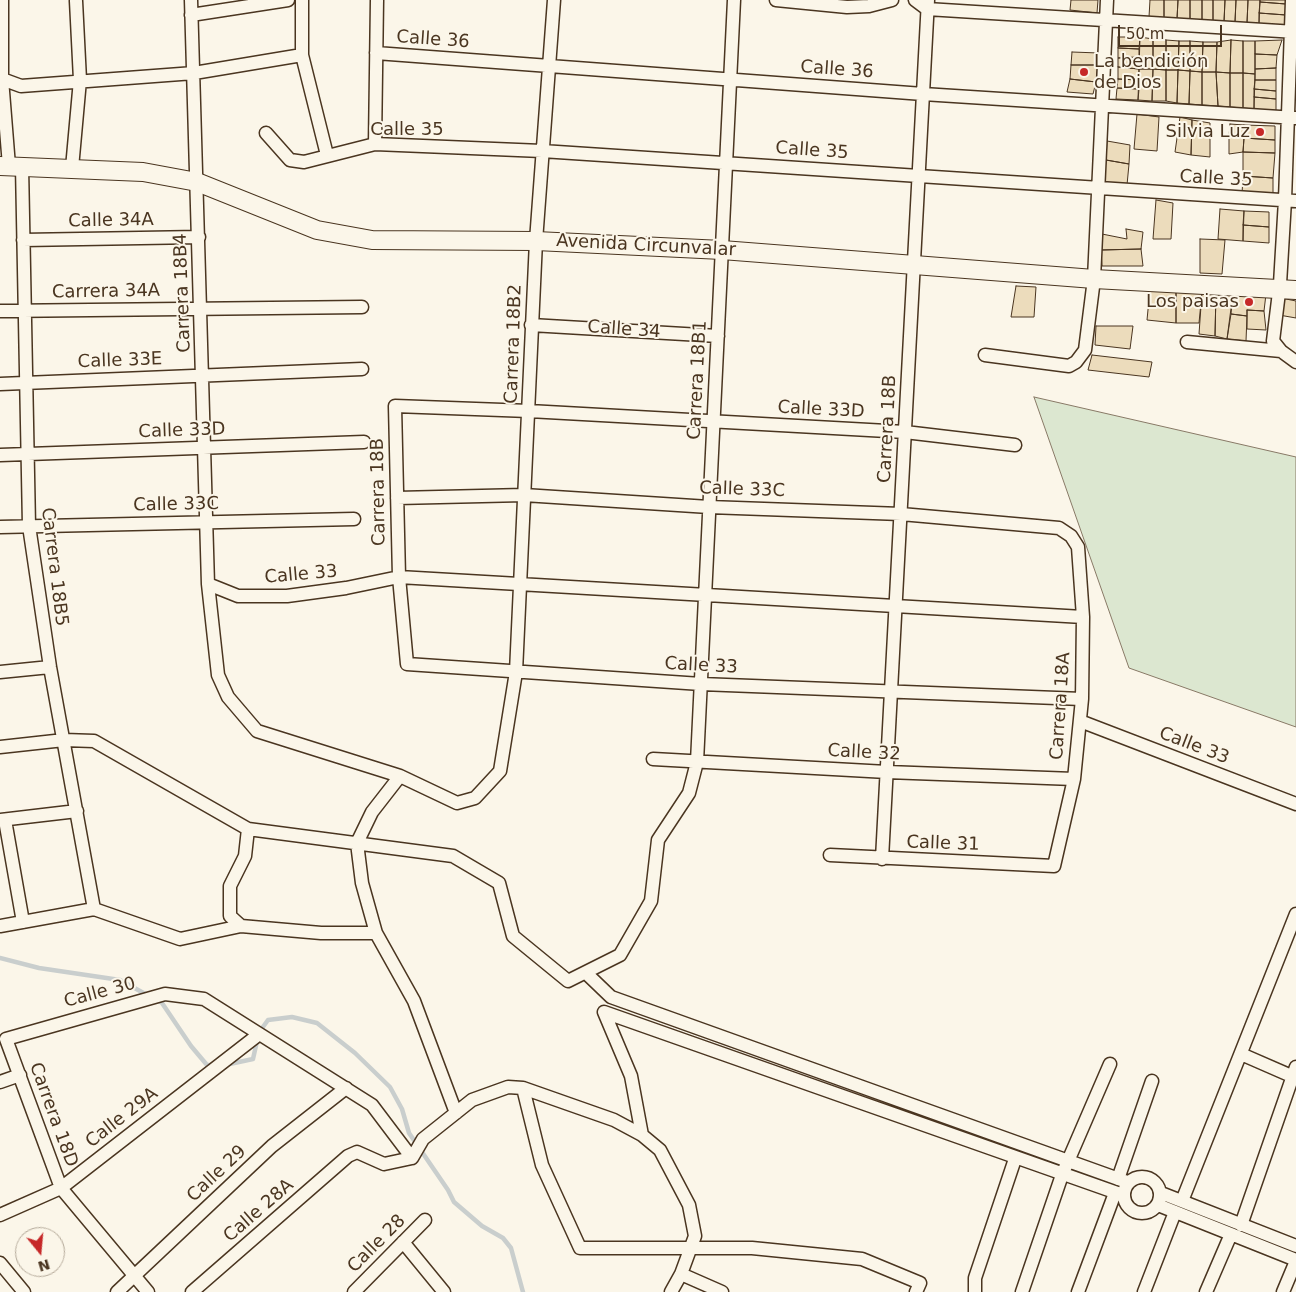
<!DOCTYPE html>
<html>
<head>
<meta charset="utf-8">
<style>
	body { margin:0 }
	#map { position:relative; width:1296px; height:1292px; overflow:hidden; background:#fbf6e9; font-family:"DejaVu Sans",sans-serif }
	canvas { display:block }
	.north { position:absolute; left:15px; top:1227px; width:50px; height:50px; box-sizing:border-box; background:#fbf6e9; border:1px solid #b4a999; border-radius:50%; rotate:163deg; font-size:14px; font-weight:700; line-height:20px; text-align:center; color:#4a3520 }
	.north::after { content:''; display:block; margin:auto; width:18px; height:22px; background:#c62828; clip-path:polygon(50% 0,100% 100%,50% 72%,0 100%) }
	.scale { position:absolute; left:1118px; top:25px; width:104px; height:22px; box-sizing:border-box; border:2px solid #4a3520; border-top:0; padding-left:6px; font-size:15px; line-height:18px; white-space:nowrap; color:#4a3520; -webkit-text-stroke:4px #fbf6e9; paint-order:stroke }
</style>
</head>
<body>
<div id="map">
<canvas width="1296" height="1292"></canvas>
<div class="north">N</div>
<div class="scale">50 m</div>
</div>
<script>
const c = document.querySelector('canvas').getContext('2d');
c.lineJoin = 'round';
function fillPath(path, color) { c.fillStyle = color; c.fill(path, 'evenodd'); }
const shape = rows => new Path2D(rows.map(r => 'M' + r).join(''));
function stroke(path, color, width, dash) { c.strokeStyle = color; c.lineWidth = width; c.lineCap = dash ? 'butt' : 'round'; c.setLineDash(dash || []); c.stroke(path); }
function write(font, color, halo, rows, align = 'center') {
  c.font = font + ' "DejaVu Sans",sans-serif'; c.lineWidth = 4; c.setLineDash([]); c.textBaseline = 'middle'; c.strokeStyle = halo; c.fillStyle = color; for (const [text, x, y, turn = 0] of rows) {
    c.save(); c.translate(x, y); c.rotate((+turn || 0) * Math.PI / 180); c.textAlign = isNaN(turn) ? turn : align; if (halo) c.strokeText(text, 0, 0); c.fillText(text, 0, 0); c.restore();
  }
}
const green = shape([
	[1034,397,1296,457,1296,727,1129,668,1034,397]
]);
const stream = shape([
	[0,958,39,968,120,980,149,996],
	[156,999,162,1003,191,1046,207,1065,215,1065],
	[260,1031,268,1020,292,1017,317,1023,355,1053,390,1087,402,1109,409,1133,448,1190,454,1202,482,1226,503,1238,511,1248,523,1292],
	[225,1065,253,1059,257,1041]
]);
const building = shape([
	[1071,0,1098,0,1097,13,1070,10,1071,0],
	[1150,0,1164,0,1164,18,1149,17,1150,0],
	[1164,0,1178,0,1177,19,1164,18,1164,0],
	[1178,0,1190,0,1190,20,1177,19,1178,0],
	[1190,0,1202,0,1202,20,1190,20,1190,0],
	[1202,0,1213,0,1213,21,1202,20,1202,0],
	[1213,0,1225,0,1224,22,1213,21,1213,0],
	[1225,0,1236,0,1235,22,1224,22,1225,0],
	[1236,0,1248,0,1247,23,1235,22,1236,0],
	[1248,0,1260,0,1259,24,1247,23,1248,0],
	[1260,0,1286,0,1286,4,1260,2,1260,0],
	[1260,2,1286,4,1286,15,1259,13,1260,2],
	[1259,13,1286,15,1286,26,1259,24,1259,13],
	[1118,37,1140,37,1139,49,1118,48,1118,37],
	[1140,37,1153,39,1153,69,1139,69,1140,37],
	[1153,39,1166,40,1166,70,1153,69,1153,39],
	[1166,40,1179,41,1178,70,1166,70,1166,40],
	[1231,40,1243,41,1243,73,1230,73,1231,40],
	[1231,40,1230,73,1216,72,1217,42,1231,40],
	[1282,40,1277,55,1255,54,1255,41,1282,40],
	[1179,41,1190,41,1190,71,1178,70,1179,41],
	[1190,41,1203,42,1202,72,1190,71,1190,41],
	[1243,41,1255,41,1255,74,1243,73,1243,41],
	[1203,42,1217,42,1216,72,1202,72,1203,42],
	[1118,48,1139,49,1139,57,1118,58,1118,48],
	[1072,52,1099,53,1098,65,1071,65,1072,52],
	[1255,54,1277,55,1276,68,1255,69,1255,54],
	[1139,57,1139,69,1118,67,1118,58,1139,57],
	[1071,65,1098,65,1096,82,1070,79,1071,65],
	[1118,67,1139,69,1139,80,1118,79,1118,67],
	[1276,68,1276,80,1255,80,1255,69,1276,68],
	[1139,69,1153,69,1152,101,1138,100,1139,69],
	[1153,69,1166,70,1166,101,1152,101,1153,69],
	[1166,70,1178,70,1177,103,1166,101,1166,70],
	[1178,70,1190,71,1189,104,1177,103,1178,70],
	[1190,71,1202,72,1202,105,1189,104,1190,71],
	[1202,72,1216,72,1218,106,1202,105,1202,72],
	[1216,72,1230,73,1230,107,1218,106,1216,72],
	[1230,73,1243,73,1243,108,1230,107,1230,73],
	[1243,73,1255,74,1254,109,1243,108,1243,73],
	[1070,79,1096,82,1093,94,1067,92,1070,79],
	[1118,79,1139,80,1139,89,1117,88,1118,79],
	[1255,80,1276,80,1276,91,1254,89,1255,80],
	[1117,88,1139,89,1138,100,1116,99,1117,88],
	[1254,89,1276,91,1276,99,1254,97,1254,89],
	[1254,97,1276,99,1276,111,1254,109,1254,97],
	[1137,114,1159,117,1157,151,1134,149,1137,114],
	[1180,117,1192,120,1191,155,1175,152,1180,117],
	[1192,120,1210,123,1210,157,1191,155,1192,120],
	[1230,124,1244,125,1244,138,1229,137,1230,124],
	[1244,125,1275,126,1275,140,1244,138,1244,125],
	[1229,137,1244,138,1243,152,1229,154,1229,137],
	[1244,138,1275,140,1275,153,1243,152,1244,138],
	[1107,141,1130,145,1129,164,1106,160,1107,141],
	[1243,152,1275,153,1273,178,1243,176,1243,152],
	[1106,160,1129,164,1127,185,1104,182,1106,160],
	[1243,176,1273,178,1273,197,1242,194,1243,176],
	[1156,200,1173,203,1171,239,1153,239,1156,200],
	[1220,209,1244,211,1243,241,1218,239,1220,209],
	[1244,211,1269,212,1269,227,1243,225,1244,211],
	[1243,225,1269,227,1269,243,1243,241,1243,225],
	[1126,229,1143,232,1141,249,1101,250,1102,234,1127,239,1126,229],
	[1200,239,1225,240,1222,274,1200,273,1200,239],
	[1141,249,1143,266,1102,266,1101,250,1141,249],
	[1016,286,1036,287,1034,317,1011,317,1016,286],
	[1150,289,1176,291,1176,323,1147,320,1150,289],
	[1176,291,1202,292,1199,323,1176,323,1176,291],
	[1202,292,1216,292,1215,336,1199,334,1202,292],
	[1216,292,1233,293,1227,339,1215,336,1216,292],
	[1233,293,1266,294,1264,311,1247,310,1247,316,1231,314,1233,293],
	[1281,298,1296,301,1296,318,1279,315,1281,298],
	[1247,310,1264,311,1266,330,1247,329,1247,310],
	[1231,314,1247,316,1246,341,1227,339,1231,314],
	[1096,326,1133,326,1130,349,1095,345,1096,326],
	[1092,355,1152,362,1149,377,1088,370,1092,355]
]);
const street = shape([
	[2,0,2,79,9,166],
	[191,0,208,584,218,675,228,697,257,731,400,776],
	[302,0,302,55,327,155],
	[776,0,847,7,869,6,892,0],
	[915,0,927,9,1296,32],
	[1292,0,1285,200,1280,284,1273,341,1281,351,1296,362],
	[191,15,288,0],
	[376,53,923,94,1296,118],
	[2,79,21,86,194,73,302,55],
	[266,133,290,160,304,162,375,144,542,151,1296,201],
	[375,144,377,0],
	[22,166,29,526,50,667,94,909],
	[72,168,80,80,76,1],
	[23,240,199,237],
	[0,311,362,307],
	[531,325,718,336],
	[1187,342,1281,351],
	[985,355,1069,366,1076,362,1085,350,1094,279,1107,0],
	[0,384,362,369],
	[1015,445,905,432,529,411,395,406,399,577,407,664,701,684,1082,699],
	[0,455,364,442],
	[397,498,524,495,709,507,901,514,1059,528,1071,536,1078,547,1083,617,1082,699,1074,779,1054,866,830,855],
	[0,527,354,519],
	[208,584,238,596,287,596,346,588,399,577,1083,617],
	[0,672,50,667],
	[1080,721,1296,804],
	[0,747,64,740,94,741,248,829,453,856,499,883,513,936,568,981,620,955,651,901,658,840,689,793,697,762,734,0],
	[653,759,887,772,1074,779],
	[0,820,77,811],
	[5,820,23,922],
	[248,829,245,856,230,886,230,916,241,926,321,933,376,933],
	[882,859,928,0],
	[0,926,94,909,180,939,241,926],
	[586,973,611,997,1127,1182],
	[1241,1054,1296,1078],
	[0,1082,20,1075],
	[523,1088,542,1165,580,1248,752,1248,862,1259,920,1283,916,1292],
	[456,1113,414,1001,376,933,362,883,357,843,372,812,400,776,457,803,475,798,500,771,516,672,536,241,554,0],
	[642,1135,631,1076,604,1012,1123,1195],
	'1124 1195a18 18 0 1 1 36 0a18 18 0 1 1-36 0Z',
	[1118,1179,1152,1081],
	[1161,1193,1296,1246],
	[1182,1201,1296,914],
	[1158,1205,1296,1260],
	[0,1215,61,1188,258,1035],
	[1241,1225,1296,1067],
	[403,1242,444,1292],
	[0,1263,24,1292],
	[681,1274,722,1292],
	[117,1292,272,1146,346,1088],
	[148,1292,61,1188,6,1039,165,994,204,999,372,1105,412,1158],
	[192,1292,348,1156,357,1152,384,1164,412,1158,423,1139,472,1100,508,1087,523,1088,614,1120,642,1135,660,1150,689,1205,695,1236,681,1274,671,1292],
	[354,1292,425,1220],
	[975,1292,975,1278,1015,1159],
	[1022,1292,1062,1175,1110,1064],
	[1078,1292,1115,1193],
	[1144,1292,1175,1212],
	[1206,1292,1231,1234],
	[1283,1292,1296,1261]
]);
const secondary = shape([
	[0,166,143,172,197,182,317,230,372,240,536,241,722,250,1094,279,1296,290]
]);
const markers = [
	[1084,72,5,"#c62828"],
	[1260,132,5,"#c62828"],
	[1249,302,5,"#c62828"]
];
const streetNames = [
	["Calle 36",433,40,4],
	["Calle 36",837,70,4],
	["Calle 35",407,130],
	["Calle 35",812,151,4],
	["Calle 35",1216,179,3],
	["Calle 34A",111,221,-1],
	["Avenida Circunvalar",646,246,3],
	["Carrera 34A",106,292,-1],
	["Carrera 18B4",183,293,-92],
	["Calle 34",624,330,4],
	["Carrera 18B2",514,344,-88],
	["Calle 33E",120,361,-2],
	["Carrera 18B1",698,380,-87],
	["Calle 33D",821,410,3],
	["Carrera 18B",888,429,-87],
	["Calle 33D",182,431,-2],
	["Calle 33C",742,490,2],
	["Carrera 18B",379,492,-91],
	["Calle 33C",176,505,-1],
	["Carrera 18B5",54,567,83],
	["Calle 33",301,575,-5],
	["Calle 33",701,666,3],
	["Carrera 18A",1061,706,-86],
	["Calle 33",1194,746,21],
	["Calle 32",864,753,3],
	["Calle 31",943,844,2],
	["Calle 30",100,993,-15],
	["Carrera 18D",53,1115,70],
	["Calle 29A",122,1118,-38],
	["Calle 29",217,1174,-43],
	["Calle 28A",259,1211,-41],
	["Calle 28",377,1244,-45]
];
const poiNames = [
	["La bendición",1094,62,"left"],
	["de Dios",1094,83,"left"],
	["Silvia Luz",1250,132],
	["Los paisas",1239,302]
];
fillPath(green, '#dce7d0');
stroke(green, '#887966', 1);
stroke(stream, '#c9cecd', 4.5);
fillPath(building, '#ecdcbc');
stroke(building, '#4a3520', 1);
stroke(street, '#4a3520', 15);
stroke(secondary, '#4a3520', 20);
stroke(street, '#fbf6e9', 12);
stroke(secondary, '#fbf6e9', 18);
for (const [x, y, r, color] of markers) { const dot = new Path2D(); dot.arc(x, y, r, 0, 2 * Math.PI); c.fillStyle = color; c.fill(dot); stroke(dot, '#fbf6e9', 2); }
write('18px', '#4a3520', '#fbf6e9', streetNames);
write('18px', '#4a3520', '#fbf6e9', poiNames, 'right');
</script>
</body>
</html>
